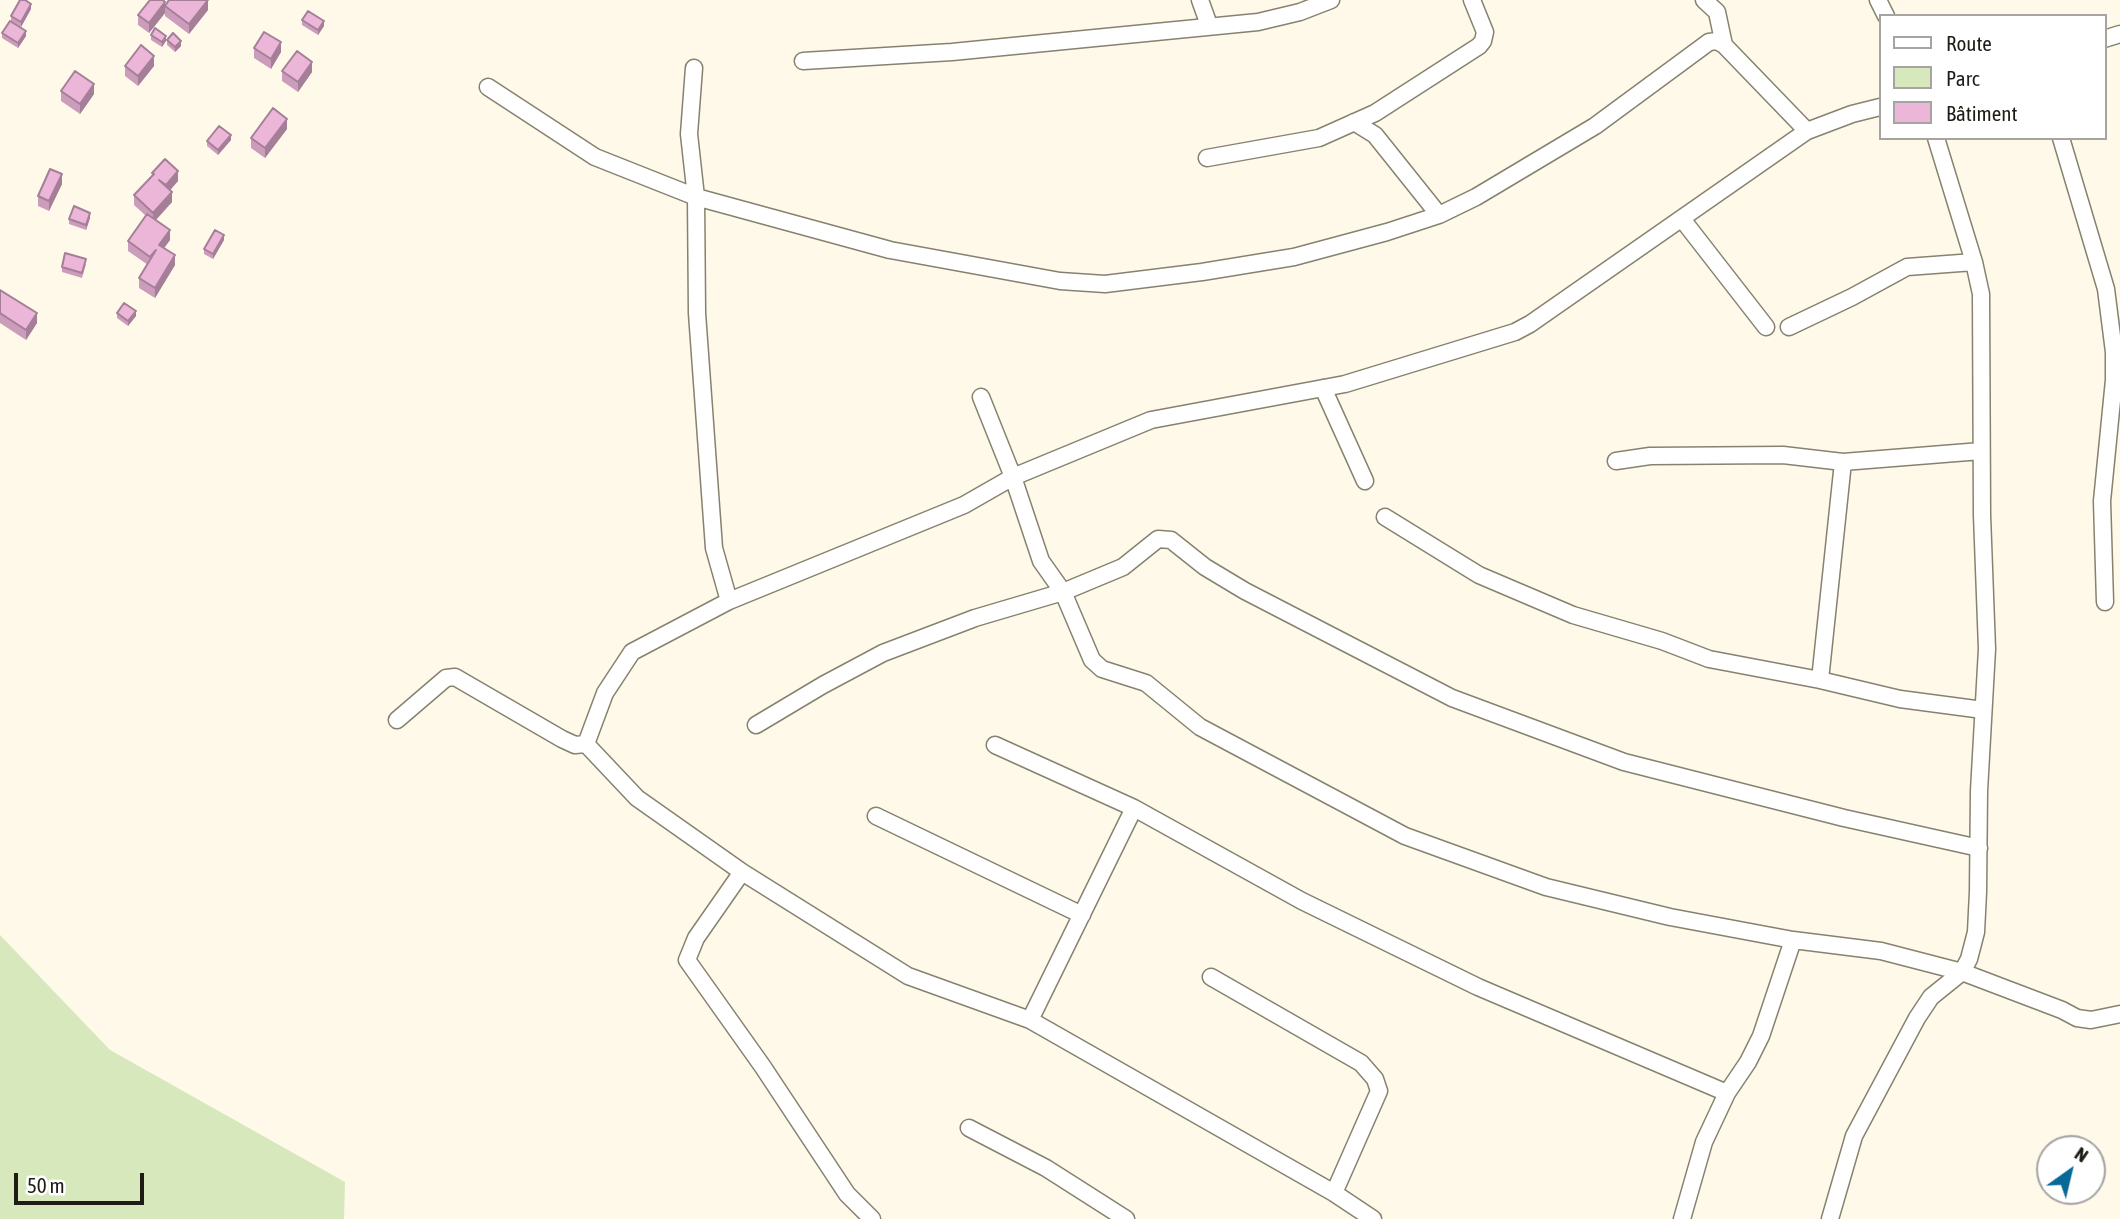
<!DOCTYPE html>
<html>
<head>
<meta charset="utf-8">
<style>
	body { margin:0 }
	#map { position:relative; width:2120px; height:1219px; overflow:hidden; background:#fef9e9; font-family:"Asap Condensed",sans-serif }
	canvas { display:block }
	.legend { position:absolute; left:1879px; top:14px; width:228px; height:126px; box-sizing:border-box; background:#fff; border:2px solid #a5a4a1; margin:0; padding:9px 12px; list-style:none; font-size:21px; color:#1e1c15 }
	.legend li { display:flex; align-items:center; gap:14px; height:35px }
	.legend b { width:35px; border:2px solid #a5a4a1 }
	.north { position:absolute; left:2036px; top:1135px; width:70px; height:70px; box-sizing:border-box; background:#fff; border:2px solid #a5a4a1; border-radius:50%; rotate:34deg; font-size:19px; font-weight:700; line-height:28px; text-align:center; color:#1e1c15 }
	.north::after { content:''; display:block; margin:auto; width:24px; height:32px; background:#076998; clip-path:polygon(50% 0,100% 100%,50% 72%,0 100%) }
	.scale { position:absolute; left:14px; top:1173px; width:130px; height:32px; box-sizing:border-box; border:4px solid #1e1c15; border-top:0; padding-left:9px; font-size:21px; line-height:24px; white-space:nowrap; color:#1e1c15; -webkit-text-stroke:5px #fff; paint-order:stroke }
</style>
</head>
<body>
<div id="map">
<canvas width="2120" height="1219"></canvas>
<ul class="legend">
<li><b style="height:9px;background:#fff"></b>Route</li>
<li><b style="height:19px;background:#d6e8bc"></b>Parc</li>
<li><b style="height:19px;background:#ecb6d9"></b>Bâtiment</li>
</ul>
<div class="north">N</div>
<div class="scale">50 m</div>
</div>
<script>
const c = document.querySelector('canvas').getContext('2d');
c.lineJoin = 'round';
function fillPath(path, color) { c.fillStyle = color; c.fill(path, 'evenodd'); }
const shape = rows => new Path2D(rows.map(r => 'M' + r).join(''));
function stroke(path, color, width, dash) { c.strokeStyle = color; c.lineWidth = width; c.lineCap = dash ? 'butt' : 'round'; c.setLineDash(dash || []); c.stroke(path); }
const green = shape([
	[0,935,110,1050,345,1182,344,1219,0,1219]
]);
const street = shape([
	[1200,0,1209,25],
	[1704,0,1717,12,1724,45],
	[1878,0,1886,16],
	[2104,39,2120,34],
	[803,61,952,52,1258,22,1300,12,1331,0],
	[694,68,689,134,696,197,697,313,714,548,729,601],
	[488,87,595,157,696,197,890,250,1060,281,1105,284,1202,272,1294,257,1387,232,1439,215,1476,197,1595,126,1709,42,1717,41,1724,45,1807,131],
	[1354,122,1375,135,1439,215],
	[2061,138,2106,289,2114,352,2114,380,2102,501,2105,602],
	[1207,158,1319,138,1375,113,1479,46,1483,41,1485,32,1472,0],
	[1682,219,1766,327],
	[1789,327,1852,297,1907,267,1974,262],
	[1323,388,1365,481],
	[981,397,1013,477,1041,561,1063,592,1092,660,1102,669,1146,683,1200,727,1405,836,1546,887,1670,917,1793,940,1881,951,1962,972,2062,1010,2077,1018,2091,1020,2120,1014],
	[1616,461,1650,456,1783,455,1843,462,1981,451],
	[1385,517,1479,575,1573,615,1662,641,1709,659,1820,680,1900,699,1983,710],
	[1820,680,1843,462],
	[397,720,446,678,455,677,562,739,575,745,586,744],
	[756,725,823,685,883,653,975,618,1063,592,1123,567,1158,539,1171,540,1205,567,1245,591,1452,698,1624,762,1844,818,1979,848],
	[586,744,605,693,632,652,729,601,964,505,1013,477,1151,420,1345,384,1515,332,1530,324,1807,131,1852,114,1880,107],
	[586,744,637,798,742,872,908,976,1030,1020,1334,1193,1373,1219],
	[995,745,1134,808,1302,901,1478,987,1727,1093],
	[876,816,1082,915],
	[742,872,696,938,687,960,763,1067,847,1194,872,1219],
	[1211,977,1361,1063,1375,1079,1379,1091,1334,1193],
	[1030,1020,1134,808],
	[969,1128,1046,1168,1126,1219],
	[1682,1219,1704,1142,1727,1093,1748,1062,1761,1036,1793,940],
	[1830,1219,1854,1136,1917,1018,1931,997,1962,972,1969,959,1976,932,1978,892,1979,791,1987,649,1982,515,1981,294,1974,262,1936,138]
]);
const wall = shape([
	[165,4,208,10,189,34,165,16,165,13,149,33,138,25,138,15],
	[31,9,21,27,11,21,11,16],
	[302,20,324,26,318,35,302,25],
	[2,33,26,36,18,48,2,38],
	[151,35,166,41,162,47,151,40],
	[167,40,181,46,175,52,167,45],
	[254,48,281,52,271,69,254,58],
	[125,66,154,66,138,86,125,76],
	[282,71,312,72,298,92,282,81],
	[61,91,94,94,80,114,61,101],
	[287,129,265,158,251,148,251,138],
	[231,140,218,155,207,146,207,141],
	[152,173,178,181,170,190,172,202,156,220,170,240,164,248,175,265,155,298,139,288,139,278,148,265,128,251,128,241,146,216,134,205,134,195,152,176],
	[62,184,49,211,38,206,38,196],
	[90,218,86,230,69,224,69,219],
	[224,240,213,259,204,254,204,249],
	[86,264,82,278,62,272,62,267],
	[0,290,37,323,26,340,0,323],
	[117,313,136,316,128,326,117,318]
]);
const shadedWall = shape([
	[208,0,208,10,189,34,189,24],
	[165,2,165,13,149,33,149,23],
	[31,4,31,9,21,27,21,22],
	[324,21,324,26,318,35,318,30],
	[26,31,26,36,18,48,18,43],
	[166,36,166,41,162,47,162,42],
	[181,41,181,46,175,52,175,47],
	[281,42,281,52,271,69,271,59],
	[154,56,154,66,138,86,138,76],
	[312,62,312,72,298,92,298,82],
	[94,84,94,94,80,114,80,104],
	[287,119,287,129,265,158,265,148],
	[231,135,231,140,218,155,218,150],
	[178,171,178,181,166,195,166,185],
	[62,174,62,184,49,211,49,201],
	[172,192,172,202,153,223,153,213],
	[90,213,90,218,86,230,86,225],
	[170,230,170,240,159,255,159,245],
	[224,235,224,240,213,259,213,254],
	[175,255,175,265,155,298,155,288],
	[136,311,136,316,128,326,128,321],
	[37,313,37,323,26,340,26,330]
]);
const building = shape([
	[20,0,25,0,31,4,21,22,11,16,20,0],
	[150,0,163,0,165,2,149,23,138,15,150,0],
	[169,0,208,0,189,24,165,6,169,0],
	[308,11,324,21,318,30,302,20,308,11],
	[10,21,26,31,18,43,2,33,10,21],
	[155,28,166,36,162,42,151,35,155,28],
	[264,32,281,42,271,59,254,48,264,32],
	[173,33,181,41,175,47,167,40,173,33],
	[141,45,154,56,138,76,125,66,141,45],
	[297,51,312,62,298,82,282,71,297,51],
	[75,71,94,84,80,104,61,91,75,71],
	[273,108,287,119,265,148,251,138,273,108],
	[219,126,231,135,218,150,207,141,219,126],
	[165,159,178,171,166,185,159,180,172,192,153,213,134,195,154,174,152,173,165,159],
	[50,169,62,174,49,201,38,196,50,169],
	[74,206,90,213,86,225,69,219,74,206],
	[147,214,170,230,159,245,175,255,155,288,139,278,156,250,150,257,128,241,147,214],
	[215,230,224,235,213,254,204,249,215,230],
	[65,253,86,259,82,273,62,267,65,253],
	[0,290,37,313,26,330,0,313,0,290],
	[124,303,136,311,128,321,117,313,124,303]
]);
fillPath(green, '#d6e8bc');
stroke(street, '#87826f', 19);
stroke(street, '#fff', 16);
fillPath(wall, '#cb9dbb');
fillPath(shadedWall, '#a57f98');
fillPath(building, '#ecb6d9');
stroke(building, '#a57f98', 2);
</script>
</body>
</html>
